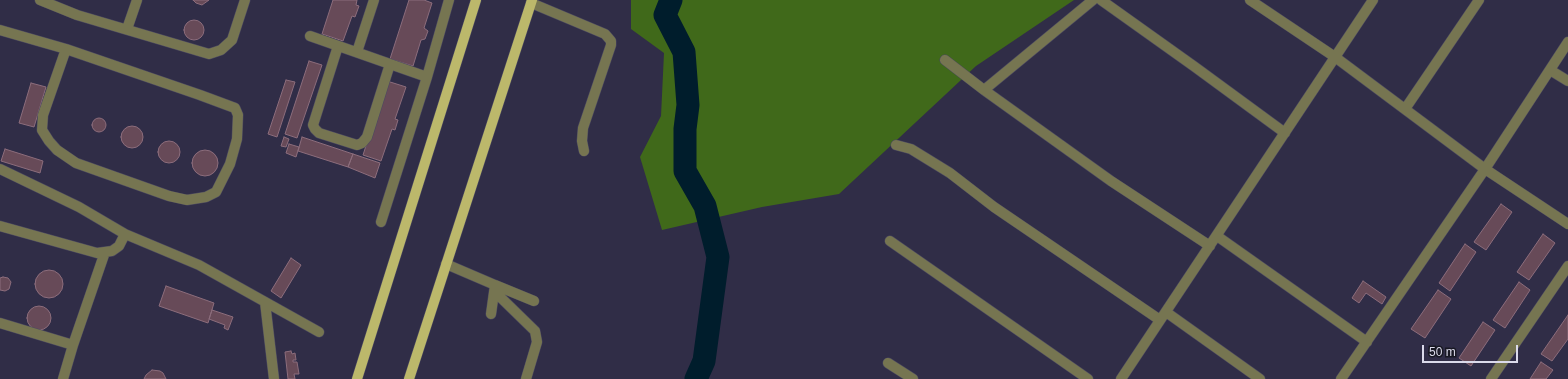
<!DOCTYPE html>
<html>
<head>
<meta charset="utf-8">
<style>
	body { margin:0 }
	#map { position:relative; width:1568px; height:379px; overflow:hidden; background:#302d47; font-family:Arial,sans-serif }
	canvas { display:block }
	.scale { position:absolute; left:1422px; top:345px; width:96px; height:18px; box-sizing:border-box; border:2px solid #dbdaeb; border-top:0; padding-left:5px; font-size:12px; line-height:14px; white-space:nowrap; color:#dbdaeb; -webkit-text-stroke:3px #181823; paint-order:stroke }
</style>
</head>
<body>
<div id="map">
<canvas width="1568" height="379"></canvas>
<div class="scale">50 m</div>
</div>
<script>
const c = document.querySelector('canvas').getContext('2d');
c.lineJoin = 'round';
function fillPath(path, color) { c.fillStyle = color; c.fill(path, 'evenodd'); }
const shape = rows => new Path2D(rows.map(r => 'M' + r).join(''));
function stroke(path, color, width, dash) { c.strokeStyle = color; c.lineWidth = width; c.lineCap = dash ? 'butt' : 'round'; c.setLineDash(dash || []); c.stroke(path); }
const forest = shape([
	[631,0,1074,0,976,66,839,194,762,207,662,230,640,157,661,116,664,53,631,29]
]);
const river = shape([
	[671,0,665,15,684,52,688,105,685,129,685,171,705,206,718,257,704,361,696,379]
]);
const building = shape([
	[193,0,209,0,202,5,196,3,193,0],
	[333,0,357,0,356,5,359,6,355,17,352,16,343,41,322,34,333,0],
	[409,0,424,0,432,3,424,28,428,31,425,39,421,40,413,66,390,59,409,0],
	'184 30a10 10 0 1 1 20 0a10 10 0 1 1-20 0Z',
	[309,61,322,65,297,138,285,134,309,61],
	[286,80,295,82,277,137,268,134,286,80],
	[387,81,406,87,395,119,398,120,395,130,392,129,381,161,363,155,387,81],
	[31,83,46,87,34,127,19,123,31,83],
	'92 125a7 7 0 1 1 14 0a7 7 0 1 1-14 0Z',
	'121 137a11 11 0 1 1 22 0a11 11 0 1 1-22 0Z',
	[284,137,289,139,286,147,281,146,284,137],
	[302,137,353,154,348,167,298,151,302,137],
	'158 152a11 11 0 1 1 22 0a11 11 0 1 1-22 0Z',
	[289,144,299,147,296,157,286,153,289,144],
	[5,149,43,161,40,173,1,161,5,149],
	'192 163a13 13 0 1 1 26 0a13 13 0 1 1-26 0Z',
	[353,154,380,163,375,178,348,167,353,154],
	[1501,204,1512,212,1486,250,1474,242,1501,204],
	[1543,234,1555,243,1529,280,1517,272,1543,234],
	[1465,244,1476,252,1450,291,1439,283,1465,244],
	[291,258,301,265,281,298,271,291,291,258],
	'35 284a14 14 0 1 1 28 0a14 14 0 1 1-28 0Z',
	[3,277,8,278,11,282,9,289,5,291,0,290,0,278,3,277],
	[1363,281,1386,297,1382,304,1366,293,1359,303,1352,298,1363,281],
	[1519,282,1530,290,1505,328,1493,320,1519,282],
	[166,286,214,303,208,323,159,306,166,286],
	[1438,290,1451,299,1425,338,1411,329,1438,290],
	'27 318a12 12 0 1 1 24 0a12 12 0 1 1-24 0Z',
	[212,310,233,317,228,330,224,328,225,325,209,319,212,310],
	[1568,315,1568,339,1552,361,1541,354,1568,315],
	[1483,322,1495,330,1471,366,1459,358,1483,322],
	[291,351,292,354,295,353,296,360,293,360,293,362,297,362,299,374,294,374,295,379,288,379,285,352,291,351],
	[1541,362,1553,370,1546,379,1530,379,1541,362],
	[152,370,160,371,163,373,166,379,144,379,146,375,152,370]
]);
const minor = shape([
	[40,0,77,15,209,54,221,50,232,40,245,0],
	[1101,0,1195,67,1285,133],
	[1250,0,1335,57,1485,169,1568,224],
	[531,3,605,34,611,41,611,45,583,128,582,141,584,151],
	[127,29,137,0],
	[0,30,66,49,200,95,235,108,238,115,237,139,230,164,216,192,206,197,187,200,169,196,76,163,57,150,49,141,42,130,43,115,66,49],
	[310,36,427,77],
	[338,46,313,125,315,129,319,133,357,145,362,143,367,137,390,64],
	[357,52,374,0],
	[945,60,984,90,1111,181,1210,246],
	[1550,70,1568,81],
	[984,90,1093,0],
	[1405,109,1479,0],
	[896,145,911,149,950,173,994,207,1160,320],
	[0,169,79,207,125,234,199,265,319,332],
	[381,222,427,77,449,0],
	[0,226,97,253,112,251,119,246,125,234],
	[1217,236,1367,342],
	[890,241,1088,379],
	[446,264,495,285,491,314],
	[495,285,534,301],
	[495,292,535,331,537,342,526,379],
	[265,302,274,379],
	[1166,312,1260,379],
	[0,323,73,345],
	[888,363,913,379],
	[63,379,73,345,105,252],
	[1121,379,1373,0],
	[1341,379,1485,169,1568,42],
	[1491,379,1568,266]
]);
const major = shape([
	[357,379,476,0],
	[409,379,532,0]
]);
fillPath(forest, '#40691a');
stroke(river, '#001d2c', 23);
fillPath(building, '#674a58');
stroke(building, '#8c6d7c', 1);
stroke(minor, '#4b4961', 11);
stroke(major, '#4b4961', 11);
stroke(minor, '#767551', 10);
stroke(major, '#bcb86b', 10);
</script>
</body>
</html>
